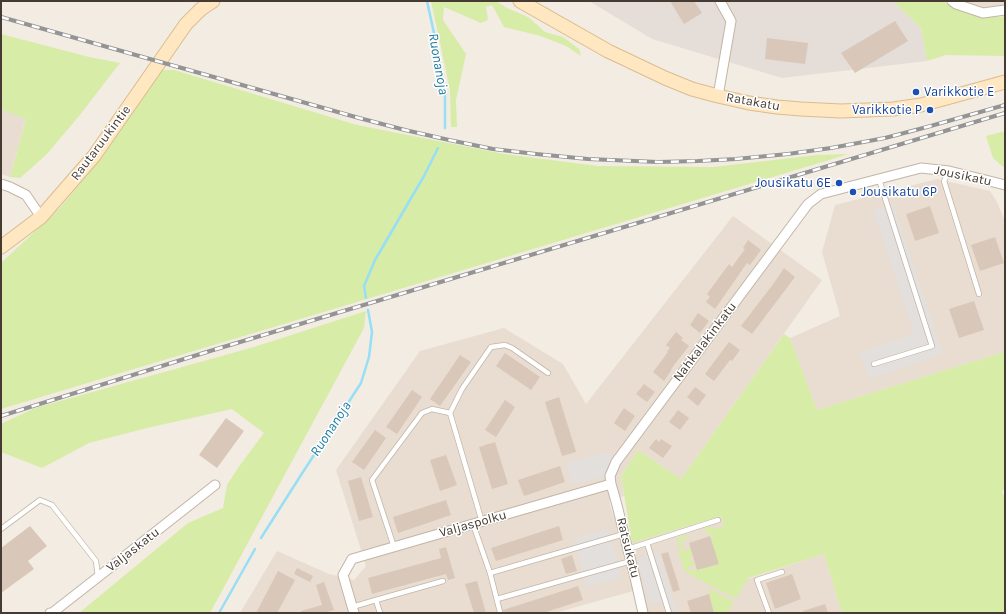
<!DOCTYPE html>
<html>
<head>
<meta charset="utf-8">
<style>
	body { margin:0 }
	#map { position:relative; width:1006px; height:614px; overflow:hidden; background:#f3ece2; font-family:Karla,sans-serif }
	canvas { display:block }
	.frame { position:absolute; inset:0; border:2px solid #453b32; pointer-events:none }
</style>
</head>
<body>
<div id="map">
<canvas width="1006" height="614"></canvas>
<div class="frame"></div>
</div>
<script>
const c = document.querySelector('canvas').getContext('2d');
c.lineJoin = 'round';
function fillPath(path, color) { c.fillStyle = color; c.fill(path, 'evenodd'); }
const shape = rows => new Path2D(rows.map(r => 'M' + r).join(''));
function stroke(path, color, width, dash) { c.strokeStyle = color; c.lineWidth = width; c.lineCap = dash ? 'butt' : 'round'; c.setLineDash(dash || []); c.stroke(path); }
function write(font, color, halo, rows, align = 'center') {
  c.font = font + ' Karla,sans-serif'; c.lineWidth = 3; c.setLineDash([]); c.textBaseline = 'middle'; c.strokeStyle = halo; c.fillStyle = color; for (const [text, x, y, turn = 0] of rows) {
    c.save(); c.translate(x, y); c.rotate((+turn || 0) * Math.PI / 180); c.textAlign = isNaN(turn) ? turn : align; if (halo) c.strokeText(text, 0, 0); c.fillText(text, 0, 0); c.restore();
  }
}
const residential = shape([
	[963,1,1005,1,1005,7,984,10],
	[1,109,26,118,10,177,1,174],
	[937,179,990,191,997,202,1005,221,1005,356,1004,352,817,410,790,338,840,316,822,252,835,205],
	[733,216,822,280,681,479,638,450,621,476,624,496,609,501,622,544,630,572,633,591,555,613,240,613,277,551,329,574,354,580,366,566,336,470,420,351,504,328,563,364,586,404],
	[721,516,741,581,824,554,842,613,647,613,638,570,632,543]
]);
const industrial = shape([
	[589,1,893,1,921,28,927,61,782,78,652,39]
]);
const green = shape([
	[431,1,496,1,507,8,528,17,545,32,563,37,579,49,581,56,566,46,541,36,504,27,492,5,486,7,488,20,481,23,444,7,443,20,466,54,456,100,457,127,451,127,450,90],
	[893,1,943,1,953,8,977,16,1000,17,1005,16,1005,56,946,55,927,61,921,28],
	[1,34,89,57,120,63,79,116,46,155,20,178,10,177,26,119,1,109],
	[161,70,174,70,357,125,504,154,598,166,713,167,817,155,849,154,1,409,1,263,59,209,103,156,150,85],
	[1005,131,1005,167,1002,166,993,158,986,136],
	[366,311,364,328,210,613,79,613,188,523,223,508,227,485,240,465,264,433,232,409,147,428,89,443,42,468,1,452,1,424,35,408,254,347],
	[784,334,790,338,817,410,1004,352,1005,356,1005,489,1002,491,1005,499,1005,613,842,613,824,554,748,578,736,599,689,574,684,570,677,547,680,545,678,541,675,539,687,535,690,537,682,540,684,546,679,548,680,552,690,548,693,556,690,557,691,562,694,561,695,565,688,567,689,571,697,569,697,570,718,564,710,533,706,534,705,531,706,526,708,525,711,529,724,526,721,516,632,543,621,476,638,450,681,479],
	[708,590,712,590,734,602,727,613,714,613]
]);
const parking = shape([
	[893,204,943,354,869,380,860,352,914,334,873,210],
	[607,452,615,460,607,476,572,485,566,463],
	[608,529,622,578,586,586,574,538],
	[659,552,677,613,669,613,666,601,650,605,637,559]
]);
const stream = shape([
	[427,1,437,47,445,95,445,128],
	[366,298,364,286,375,260,424,176,438,148],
	[261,538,301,475,361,383,369,357,372,332,368,310],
	[219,613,255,549]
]);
const building = shape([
	[670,1,694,1,702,13,684,24],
	[895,21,908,41,855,73,841,53],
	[767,38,808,43,805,64,765,59],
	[930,206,939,233,915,241,906,214],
	[995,237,1004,263,980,271,971,245],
	[748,240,761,250,750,265,747,263,715,309,706,302,710,297,707,294,729,264,732,267,745,249,743,248],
	[784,268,795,277,752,334,741,326,774,283],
	[974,301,984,330,959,338,949,309],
	[698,313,709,321,700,333,690,325],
	[676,332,683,338,681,340,689,346,671,369,672,369,664,381,653,372,668,352,667,352,670,348,666,345],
	[729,342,740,350,732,361,730,360,714,381,705,374],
	[505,353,540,377,531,390,496,366],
	[460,355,471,362,440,406,430,399],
	[644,384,655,392,647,402,636,394],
	[695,387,706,395,698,406,687,397],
	[412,390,422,397,397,434,386,427],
	[559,397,576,452,562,456,545,402],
	[505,400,515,407,496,437,485,430],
	[624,408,635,416,625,431,614,423],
	[678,410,689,418,680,430,669,422],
	[226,418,244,431,217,468,199,455],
	[375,430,386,438,364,470,352,462],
	[656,439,659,442,661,439,672,446,663,458,649,448],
	[495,442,508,484,492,489,479,447],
	[446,455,457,485,440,491,430,460],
	[560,466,565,482,524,496,518,480],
	[361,477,373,517,359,521,348,481],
	[446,500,451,515,398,533,393,517],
	[30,526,47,546,28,561,34,569,1,593,1,548],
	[559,526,563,540,496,561,491,548],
	[710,536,719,564,697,570,689,543],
	[446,547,455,578,448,580,446,574,372,594,368,578,441,558,439,549],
	[668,552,680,590,673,592,661,554],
	[572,555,577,571,566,574,561,559],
	[297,568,313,576,310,582,294,574],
	[278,571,295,580,277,613,256,613],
	[792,574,801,599,775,609,766,583],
	[477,581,486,613,474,613,465,584],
	[324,582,334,610,324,613,301,613,301,611,322,605,316,585],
	[578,586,583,600,543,613,504,613,503,610],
	[709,594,714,613,691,613,687,601],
	[825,604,828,613,803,613,803,611]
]);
const lane = shape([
	[949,171,944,181,979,294],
	[874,364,932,346,879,179],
	[482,522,450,413,462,389,491,347,505,345,512,348,548,373],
	[473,524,490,573,500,612],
	[1,529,40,500,52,505,96,561,98,577],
	[647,543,669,613],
	[394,547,372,480,422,413,432,409,450,413],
	[628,549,718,520],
	[490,573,624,534],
	[497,599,631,561],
	[352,607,376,600],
	[380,613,376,600,443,581],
	[769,613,757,580,782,572]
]);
const street = shape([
	[952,1,956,4,983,13,1005,10],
	[718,96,731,21,720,1],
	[1,184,10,187,26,195,41,217],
	[50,613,52,613,116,563,215,485],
	[354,613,343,575,352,559,611,484],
	[643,613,634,573,624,534,617,505,611,484,610,476,616,462,808,204,821,194,921,168,949,171,1005,185]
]);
const secondary = shape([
	[520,1,608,51,665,78,692,89,718,96,749,103,777,107,801,109,841,111,893,109,921,105,1005,82],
	[1,247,41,217,94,156,186,24,201,9,213,1]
]);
const rail = shape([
	[1,17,359,118,405,130,449,140,493,149,536,154,588,159,658,162,698,161,736,159,788,154,831,148,885,138,927,127,1005,105],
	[1,416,210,351,1005,113]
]);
const markers = [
	[916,92,4,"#1a4fb4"],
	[930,110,4,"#1a4fb4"],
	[839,183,4,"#1a4fb4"],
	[853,192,4,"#1a4fb4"]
];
const transitNames = [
	["Varikkotie E",924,92],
	["Varikkotie P",922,110,"right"],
	["Jousikatu 6E",831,183,"right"],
	["Jousikatu 6P",861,192]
];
const streetNames = [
	["Ratakatu",753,102,10],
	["Rautaruukintie",101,143,-53],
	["Jousikatu",963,176,12],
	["Nahkalakinkatu",705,342,-53],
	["Valjaspolku",473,524,-16],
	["Ratsukatu",628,548,76],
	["Valjaskatu",133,550,-38]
];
const waterNames = [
	["Ruonanoja",438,64,80],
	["Ruonanoja",331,429,-57]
];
fillPath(residential, '#e8ddd0');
fillPath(industrial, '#e5ddd8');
fillPath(green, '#d7eca6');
fillPath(parking, '#e3dfdc');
stroke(stream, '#97def7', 2.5);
fillPath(building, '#d9c8ba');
stroke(lane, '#c2b5a7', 6);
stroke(street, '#c2b5a7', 11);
stroke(secondary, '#dbbc8f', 15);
stroke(lane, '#fff', 4.5);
stroke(street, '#fff', 9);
stroke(secondary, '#ffe7c1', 13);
stroke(rail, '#949494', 4);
stroke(rail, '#fff', 2.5, [8]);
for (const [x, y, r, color] of markers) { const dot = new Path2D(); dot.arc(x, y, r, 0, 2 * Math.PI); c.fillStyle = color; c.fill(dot); stroke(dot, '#fff', 1.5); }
write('13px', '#164399', '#fff', transitNames, 'left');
write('13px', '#453b32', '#fff', streetNames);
write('italic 14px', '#1f7ea2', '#fff', waterNames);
</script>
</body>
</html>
